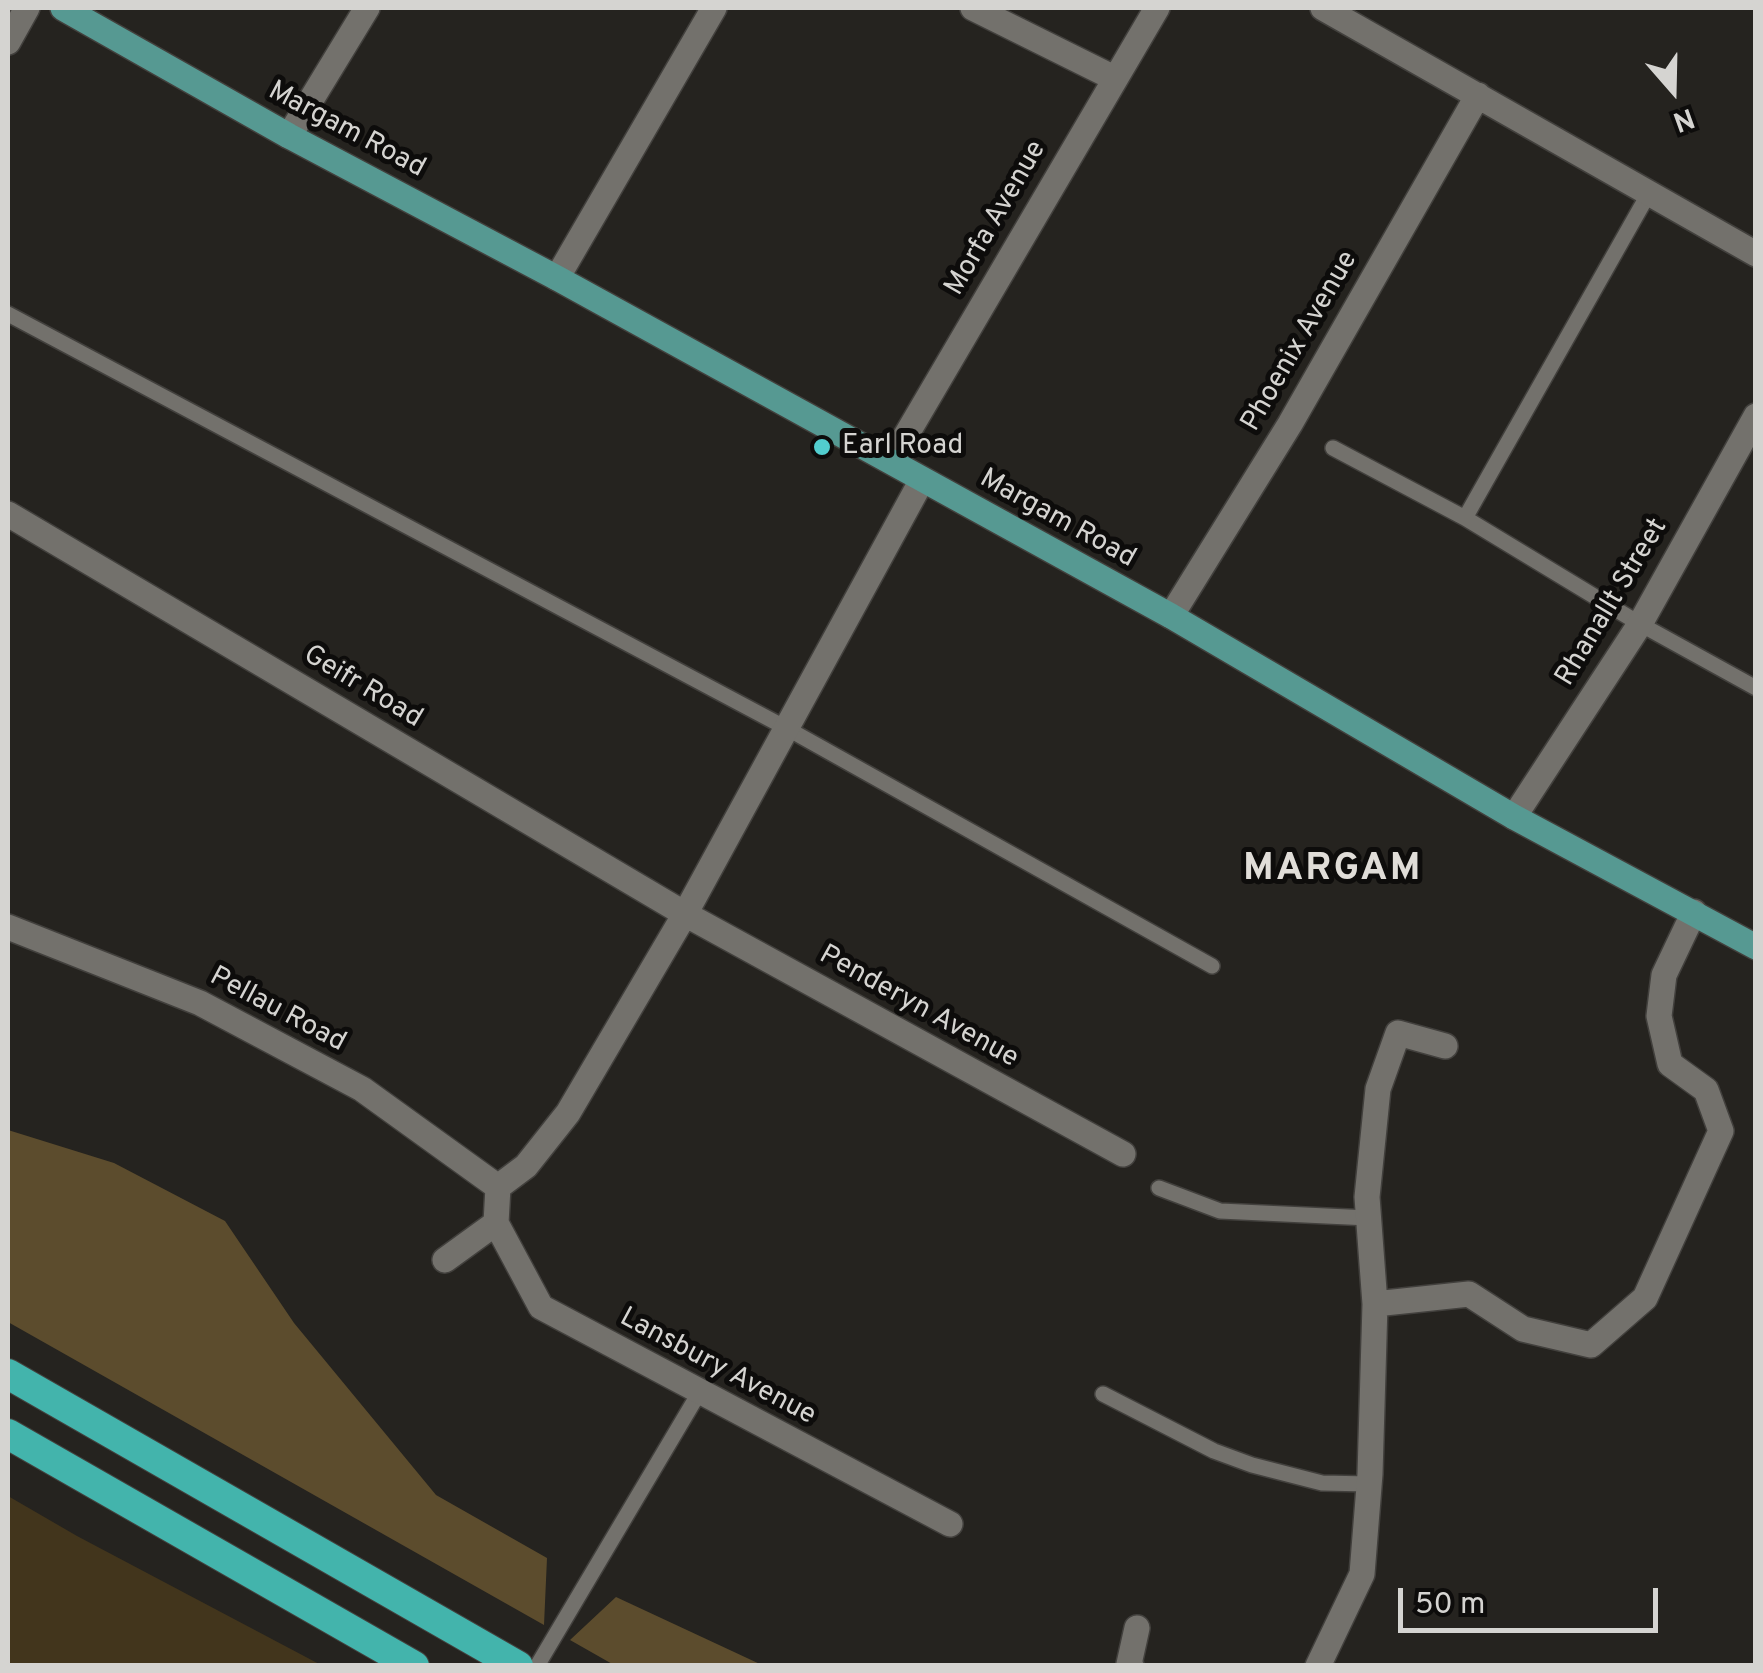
<!DOCTYPE html>
<html>
<head>
<meta charset="utf-8">
<style>
	body { margin:0 }
	#map { position:relative; width:1763px; height:1673px; overflow:hidden; background:#25231f; font-family:Overpass,sans-serif }
	canvas { display:block }
	.frame { position:absolute; inset:0; border:10px solid #d5d4d1; pointer-events:none }
	.north { position:absolute; left:1623px; top:40px; width:100px; height:100px; -webkit-text-stroke:8px #0d0c0b; paint-order:stroke; rotate:160deg; font-size:28px; font-weight:700; line-height:40px; text-align:center; color:#d5d4d1 }
	.north::after { content:''; display:block; margin:auto; width:35px; height:45px; background:#d5d4d1; clip-path:polygon(50% 0,100% 100%,50% 72%,0 100%) }
	.scale { position:absolute; left:1398px; top:1588px; width:260px; height:45px; box-sizing:border-box; border:5px solid #d5d4d1; border-top:0; padding-left:12px; font-size:30px; line-height:35px; white-space:nowrap; color:#d5d4d1; -webkit-text-stroke:8px #0d0c0b; paint-order:stroke }
</style>
</head>
<body>
<div id="map">
<canvas width="1763" height="1673"></canvas>
<div class="frame"></div>
<div class="north">N</div>
<div class="scale">50 m</div>
</div>
<script>
const context = document.querySelector('canvas').getContext('2d');
context.lineJoin = 'round';
function paint(path, color) { context.fillStyle = color; context.fill(path, 'evenodd'); }
const toPath = rows => new Path2D(rows.map(r => 'M' + r).join(''));
function stroke(path, color, width, dash) { context.strokeStyle = color; context.lineWidth = width; context.lineCap = dash ? 'butt' : 'round'; context.setLineDash(dash || []); context.stroke(path); }
function label(font, color, halo, rows, align = 'center') {
  context.font = font + ' Overpass,sans-serif'; context.lineWidth = 10; context.setLineDash([]); context.textBaseline = 'middle'; context.strokeStyle = halo; context.fillStyle = color; for (const [text, x, y, turn = 0] of rows) {
    context.save(); context.translate(x, y); context.rotate((+turn || 0) * Math.PI / 180); context.textAlign = isNaN(turn) ? turn : align; if (halo) context.strokeText(text, 0, 0); context.fillText(text, 0, 0); context.restore();
  }
}
paint(toPath([
	[8,1496,77,1536,321,1665,8,1665]
]), '#42351c');
paint(toPath([
	[8,1130,114,1163,225,1221,294,1323,436,1495,547,1558,544,1625,8,1322],
	[616,1597,762,1665,614,1665,570,1640]
]), '#5c4c2d');
const service = toPath([
	[8,314,788,729,1212,966],
	[1333,448,1465,518,1640,624,1756,688],
	[1465,518,1649,193],
	[1159,1188,1220,1211,1369,1218],
	[1103,1394,1214,1451,1252,1465,1322,1483,1369,1484],
	[537,1666,699,1393]
]);
const minor = toPath([
	[973,8,1114,78],
	[1323,8,1756,254],
	[8,42,27,8],
	[289,136,367,8],
	[557,278,714,8],
	[891,461,1157,8],
	[8,514,685,914,1123,1154],
	[1171,616,1290,424,1478,95],
	[1514,817,1640,624,1756,416],
	[8,927,200,1003,362,1089,498,1187],
	[496,1223,541,1307,950,1524],
	[445,1260,496,1223,498,1187,526,1166,568,1113,685,914,922,480],
	[1375,1304,1469,1294,1523,1329,1591,1345,1645,1298,1721,1131,1706,1090,1670,1064,1659,1016,1664,975,1694,912],
	[1131,1666,1129,1664,1137,1628],
	[1318,1666,1362,1574,1370,1474,1375,1304,1367,1197,1378,1089,1398,1033,1445,1046]
]);
const primary = toPath([
	[63,8,289,136,557,278,1171,616,1514,817,1756,947]
]);
const motorway = toPath([
	[8,1374,518,1666],
	[8,1434,414,1666]
]);
stroke(service, '#42403d', 18);
stroke(minor, '#42403d', 28);
stroke(primary, '#42403d', 28);
stroke(motorway, '#42403d', 32);
stroke(service, '#73716c', 15);
stroke(minor, '#73716c', 25);
stroke(primary, '#569992', 25);
stroke(motorway, '#43b4ac', 30);
for (const [x, y, r, color] of [
	[822,447,10,"#52cdce"]
]) { const dot = new Path2D(); dot.arc(x, y, r, 0, 2 * Math.PI); context.fillStyle = color; context.fill(dot); stroke(dot, '#0d0c0b', 4); }
label('28px', '#d5d4d1', '#0d0c0b', [
	["Margam Road",346,131,28],
	["Morfa Avenue",997,219,-60],
	["Phoenix Avenue",1301,342,-60],
	["Margam Road",1057,520,29],
	["Rhanallt Street",1613,603,-59],
	["Geifr Road",362,688,31],
	["Penderyn Avenue",918,1008,29],
	["Pellau Road",277,1011,28],
	["Lansbury Avenue",717,1368,28]
]);
label('28px', '#d5d4d1', '#0d0c0b', [
	["Earl Road",842,447]
], 'left');
context.letterSpacing = '2.5px';
label('bold 38px', '#e0ddd8', '#0d0c0b', [
	["MARGAM",1333,871]
]);
context.letterSpacing = '0px';
</script>
</body>
</html>
